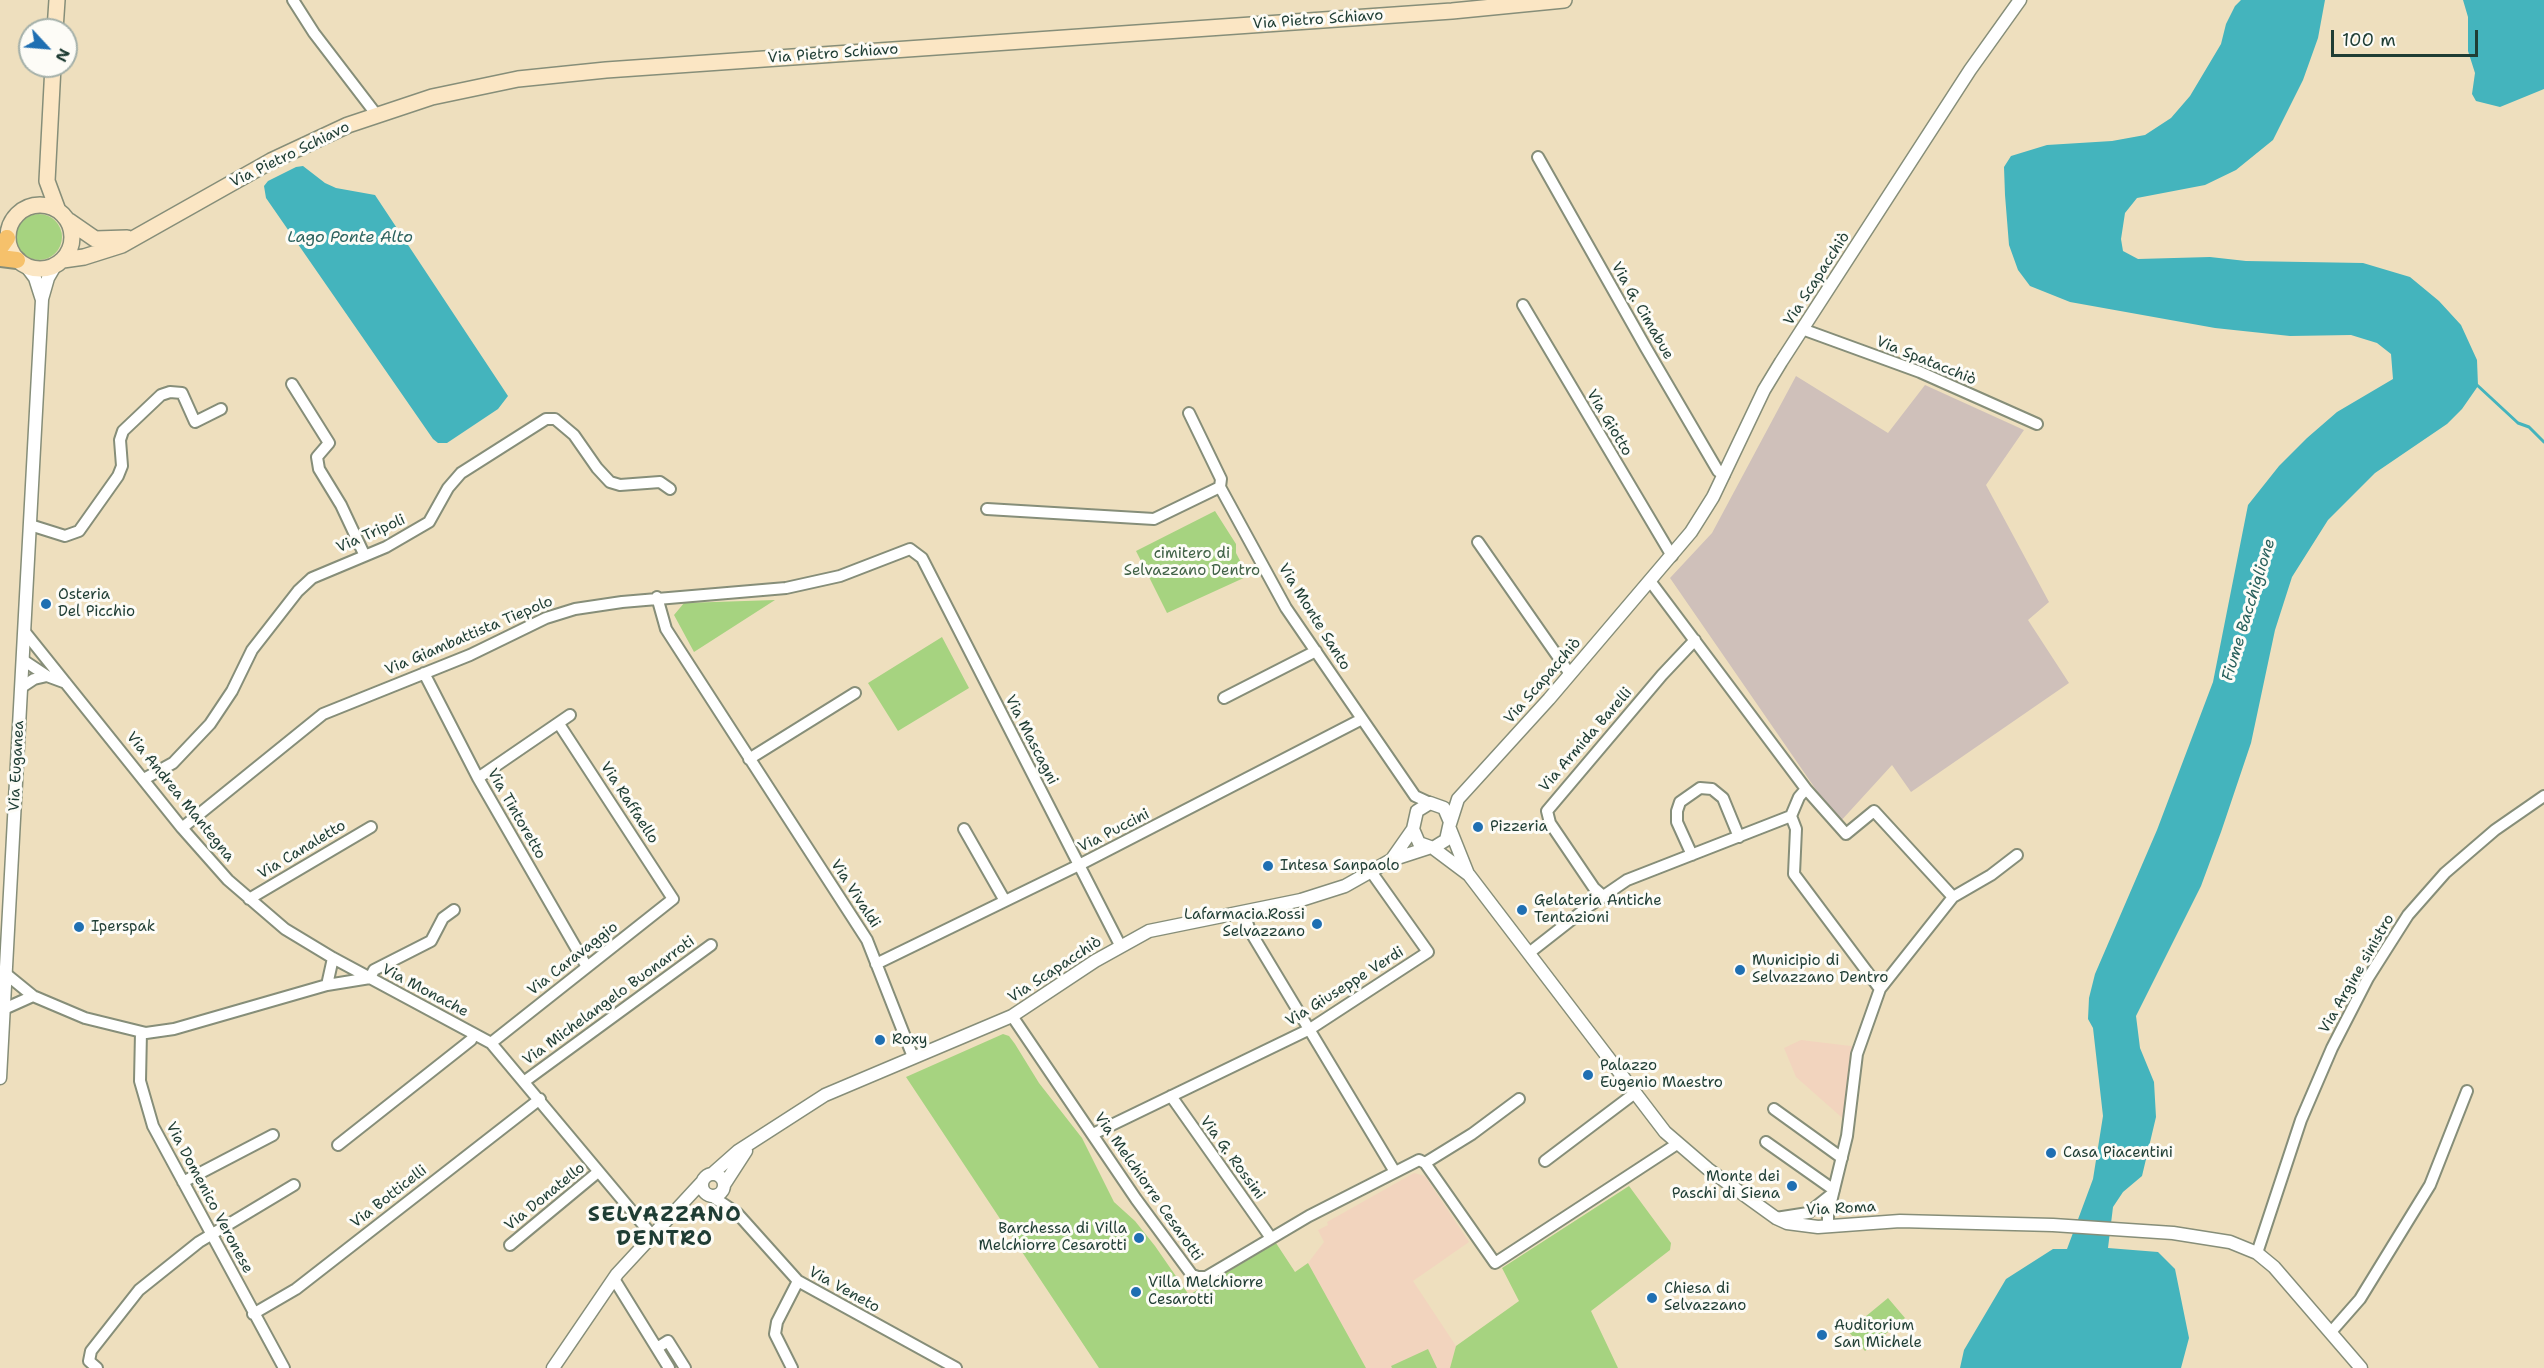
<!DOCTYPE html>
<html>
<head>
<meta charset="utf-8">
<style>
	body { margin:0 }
	#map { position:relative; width:2544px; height:1368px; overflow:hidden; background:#eedfbe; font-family:"Shantell Sans",sans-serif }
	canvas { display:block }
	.north { position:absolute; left:18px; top:18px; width:60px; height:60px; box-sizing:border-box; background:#fdfcf7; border:2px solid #a4b0a9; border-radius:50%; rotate:116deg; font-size:16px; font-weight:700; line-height:24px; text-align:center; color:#1f3d34 }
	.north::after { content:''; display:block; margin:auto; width:21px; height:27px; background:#1f6fb2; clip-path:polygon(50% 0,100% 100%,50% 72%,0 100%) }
	.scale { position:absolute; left:2331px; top:30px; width:147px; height:27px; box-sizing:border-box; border:3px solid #1f3d34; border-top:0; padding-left:8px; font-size:18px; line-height:21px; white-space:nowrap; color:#1f3d34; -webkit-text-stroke:4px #fdfcf7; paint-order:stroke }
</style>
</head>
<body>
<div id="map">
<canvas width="2544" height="1368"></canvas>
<div class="north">N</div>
<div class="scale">100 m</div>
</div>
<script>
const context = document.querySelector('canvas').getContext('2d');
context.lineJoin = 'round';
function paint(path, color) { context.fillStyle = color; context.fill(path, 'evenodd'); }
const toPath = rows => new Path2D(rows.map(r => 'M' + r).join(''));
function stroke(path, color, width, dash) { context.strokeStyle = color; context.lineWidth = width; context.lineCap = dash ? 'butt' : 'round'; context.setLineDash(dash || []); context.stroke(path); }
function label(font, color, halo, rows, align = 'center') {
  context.font = font + ' "Shantell Sans",sans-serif'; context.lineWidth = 6; context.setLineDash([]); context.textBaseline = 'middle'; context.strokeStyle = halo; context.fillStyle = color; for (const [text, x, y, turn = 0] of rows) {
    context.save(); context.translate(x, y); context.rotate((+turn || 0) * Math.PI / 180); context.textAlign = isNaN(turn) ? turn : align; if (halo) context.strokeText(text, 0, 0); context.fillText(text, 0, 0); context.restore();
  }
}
paint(toPath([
	[1801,1040,1859,1047,1848,1123,1796,1077,1784,1048],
	[1414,1173,1425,1176,1469,1242,1413,1281,1456,1346,1450,1368,1366,1368,1308,1263,1324,1242,1318,1230,1328,1225,1327,1222]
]), '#f2d4be');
paint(toPath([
	[1796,376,1888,433,1925,385,2024,430,1986,485,2049,602,2028,620,2069,683,1911,792,1892,765,1839,823,1670,578,1712,533]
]), '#cfc0ba');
paint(toPath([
	'16 237a23 23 0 1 1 46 0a23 23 0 1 1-46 0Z',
	[1215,511,1236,544,1236,553,1248,576,1167,613,1136,551],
	[775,600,694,652,674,615,684,603],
	[942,637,969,688,898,731,868,683],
	[1003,1034,1009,1036,1015,1044,1039,1083,1082,1138,1114,1202,1135,1221,1155,1246,1189,1295,1276,1243,1295,1272,1308,1263,1366,1368,1099,1368,906,1077],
	[1629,1186,1671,1243,1670,1250,1591,1311,1618,1368,1450,1368,1456,1346,1519,1301,1502,1268],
	[1888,1298,1905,1318,1865,1351,1848,1331],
	[1428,1349,1437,1368,1392,1368,1391,1366]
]), '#a6d380');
paint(toPath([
	[2241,0,2325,0,2318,38,2303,80,2273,140,2236,170,2205,185,2137,198,2125,213,2121,239,2123,251,2138,259,2210,257,2246,261,2363,263,2410,277,2439,301,2461,325,2477,360,2478,386,2462,409,2447,424,2375,473,2328,520,2292,577,2275,630,2251,743,2221,832,2201,886,2136,1016,2140,1048,2154,1082,2156,1117,2142,1176,2123,1192,2113,1207,2108,1248,2158,1252,2175,1269,2189,1338,2181,1368,1960,1368,1964,1350,2006,1279,2053,1249,2067,1249,2093,1179,2103,1116,2093,1028,2088,1019,2089,998,2095,974,2157,830,2213,682,2248,505,2279,466,2307,438,2337,412,2393,379,2391,354,2377,343,2351,335,2290,336,2215,328,2070,302,2030,286,2018,270,2009,245,2005,195,2004,167,2011,156,2047,145,2112,141,2145,135,2171,118,2190,96,2221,44,2226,24,2235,6],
	[2463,0,2544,0,2544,89,2500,107,2476,101,2472,94,2475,73,2468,51,2468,17],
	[303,166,325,183,336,188,375,195,508,396,498,409,447,443,438,443,433,439,266,198,264,186,268,181,296,167]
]), '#44b4bd');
stroke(toPath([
	[2477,385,2518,423,2529,427,2544,442]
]), '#44b4bd', 3);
const minor = toPath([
	[293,0,314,33,376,114],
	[1538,157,1646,348,1718,471,1724,475],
	[1523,305,1672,556],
	[1802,329,1920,372,2037,424],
	[292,384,329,443,317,457,319,469,341,505,364,554],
	[1189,413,1221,479,1220,487,1286,608,1415,796,1430,803],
	[987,509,1154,519,1220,487],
	[30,525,65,536,79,531,118,476,122,466,120,440,123,431,161,395,170,392,182,393,195,422,221,409],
	[1478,542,1570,674],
	[1650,581,1806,789,1799,797,1791,816,1796,829,1794,874,1880,989],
	[657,597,666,629,867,940,913,1057],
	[24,631,182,828,228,880,285,929,333,958,491,1043,651,1234],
	[23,660,47,676,66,683],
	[424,673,478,778,587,967],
	[22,687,34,679,47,676],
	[1224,698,1316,651],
	[749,759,855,693],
	[478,778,570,715],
	[144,779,173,763,210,724,232,691,252,650,298,591,312,578,386,547,429,522,448,488,461,473,546,419,555,419,574,435,597,468,610,482,620,485,660,482,670,489],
	[1806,789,1846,834,1874,811,1953,897],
	[182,828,323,714,470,655,546,618,575,609,622,602,786,588,840,576,910,549,922,558,1120,945],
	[964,829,1005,901],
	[1692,855,1677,822,1677,811,1680,802,1700,788,1712,789,1723,798,1739,837],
	[1603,896,1594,888,1550,823,1547,811,1662,675,1695,640],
	[249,899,371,827],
	[1244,913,1250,931,1395,1172],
	[1529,953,1589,906,1627,880,1791,816],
	[876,964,1079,865,1362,719],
	[6,974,33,996,85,1018,146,1033,174,1029,327,985,370,978],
	[370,978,374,970,431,941,443,918,454,910],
	[327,985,333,958],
	[4,1009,33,996],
	[1012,1016,1136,1199,1192,1275,1198,1277,1206,1277,1309,1216,1419,1160,1425,1163,1495,1263,1677,1144],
	[141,1032,140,1081,153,1126,284,1368],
	[491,1043,673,899,559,724],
	[525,1081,711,945],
	[1171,1096,1271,1238],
	[1774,1109,1842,1158],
	[1093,1134,1310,1029,1428,952,1372,873],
	[1766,1142,1834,1190],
	[338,1145,471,1040,474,1034],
	[1545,1161,1635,1093],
	[1425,1163,1472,1134,1519,1099],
	[183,1182,273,1135],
	[713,1197,737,1213,798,1281,956,1368],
	[1776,1218,1808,1213,1832,1194],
	[1828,1226,1828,1214,1847,1136,1857,1054,1880,989,1953,897,1991,875,2017,855],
	[510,1245,598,1172],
	[2257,1253,2301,1120,2332,1048,2368,978,2408,915,2445,873,2495,830,2544,796],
	[614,1279,669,1368],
	[253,1314,296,1289,540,1099],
	[2331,1332,2360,1299,2430,1185,2467,1091],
	[657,1348,668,1341,685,1368],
	[97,1368,89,1361,91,1351,139,1290,199,1242,294,1185],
	[792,1368,775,1334,777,1322,798,1281]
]);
const tertiary = toPath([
	[42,299,48,278,55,266],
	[1430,803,1444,808,1450,822,1446,840,1433,848,1419,843,1413,829,1417,811,1430,803],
	[1450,824,1458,799,1549,699,1691,532,1713,497,1764,390,1781,362,1970,70,2020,0],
	[1450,829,1468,874],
	[1433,848,1469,875,1665,1132,1708,1169,1776,1218,1787,1223,1818,1227,1900,1221,2053,1225,2173,1233,2230,1242,2257,1253,2274,1267,2361,1368],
	[1392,859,1413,829],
	[0,1078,42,300,35,278,26,266],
	'702 1185a11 11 0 1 1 22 0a11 11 0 1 1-22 0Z',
	[712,1174,738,1151,825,1095,1012,1016,1095,961,1149,931,1301,900,1345,886,1391,860,1428,848],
	[724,1185,746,1151],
	[553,1368,617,1274,702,1182]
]);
const secondary = toPath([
	[55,30,57,0],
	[53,66,47,181,57,208],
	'8 237a32 32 0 1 1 64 0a32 32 0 1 1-64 0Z',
	[69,221,95,239,127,238],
	[63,260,84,257,122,245,271,161,348,125,432,97,518,79,606,70,1452,11,1564,0]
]);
const trunk = toPath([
	[0,248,7,238],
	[0,258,17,260]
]);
stroke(minor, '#868e79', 14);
stroke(tertiary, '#868e79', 15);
stroke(secondary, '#868e79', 18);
stroke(trunk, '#868e79', 20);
stroke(minor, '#fff', 10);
stroke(tertiary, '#fff', 12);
stroke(secondary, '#fbe6c4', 15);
stroke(trunk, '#f6c16b', 16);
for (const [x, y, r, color] of [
	[46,604,6,"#1f6fb2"],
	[1478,827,6,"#1f6fb2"],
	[1268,866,6,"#1f6fb2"],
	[1522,910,6,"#1f6fb2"],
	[1317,924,6,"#1f6fb2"],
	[79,927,6,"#1f6fb2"],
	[1740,970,6,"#1f6fb2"],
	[880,1040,6,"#1f6fb2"],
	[1588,1075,6,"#1f6fb2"],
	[2051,1153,6,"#1f6fb2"],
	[1792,1186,6,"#1f6fb2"],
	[1139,1238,6,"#1f6fb2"],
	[1136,1292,6,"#1f6fb2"],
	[1652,1298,6,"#1f6fb2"],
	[1822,1335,6,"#1f6fb2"]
]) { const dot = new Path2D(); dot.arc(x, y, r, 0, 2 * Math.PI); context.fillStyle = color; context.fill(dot); stroke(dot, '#fdfcf7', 2); }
label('15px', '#1f3d34', '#fdfcf7', [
	["Via Pietro Schiavo",1318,20,-4],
	["Via Pietro Schiavo",833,54,-4],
	["Via Pietro Schiavo",290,155,-26],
	["Via Scapacchiò",1817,279,-57],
	["Via G. Cimabue",1642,311,60],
	["Via Spatacchiò",1926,361,22],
	["Via Giotto",1609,423,59],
	["Via Tripoli",371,534,-24],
	["Via Monte Santo",1314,617,58],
	["Via Giambattista Tiepolo",469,636,-23],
	["Via Scapacchiò",1543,681,-49],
	["Via Mascagni",1031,740,63],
	["Via Armida Barelli",1586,740,-49],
	["Via Euganea",17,766,-87],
	["Via Andrea Mantegna",180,797,51],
	["Via Raffaello",629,803,57],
	["Via Tintoretto",516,814,60],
	["Via Puccini",1114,831,-27],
	["Via Canaletto",302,850,-31],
	["Via Vivaldi",855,894,57],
	["Via Caravaggio",573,959,-38],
	["Via Scapacchiò",1055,970,-33],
	["Via Argine sinistro",2357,974,-60],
	["Via Giuseppe Verdi",1345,987,-32],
	["Via Monache",425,991,28],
	["Via Michelangelo Buonarroti",609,1001,-36],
	["Via G. Rossini",1232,1158,54],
	["Via Melchiorre Cesarotti",1148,1187,55],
	["Via Botticelli",389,1197,-38],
	["Via Donatello",545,1197,-39],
	["Via Domenico Veronese",209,1198,62],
	["Via Roma",1841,1209,-3],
	["Via Veneto",844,1290,29]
]);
label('15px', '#416247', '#fdfcf7', [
	["cimitero di",1192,554],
	["Selvazzano Dentro",1192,571]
]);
label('15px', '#1f3d34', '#fdfcf7', [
	["Osteria",58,595],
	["Del Picchio",58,612],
	["Pizzeria",1490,827],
	["Intesa Sanpaolo",1280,866],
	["Gelateria Antiche",1534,901],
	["Tentazioni",1534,918],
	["Lafarmacia.Rossi",1305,915,"right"],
	["Selvazzano",1305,932,"right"],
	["Iperspak",91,927],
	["Municipio di",1752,961],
	["Selvazzano Dentro",1752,978],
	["Roxy",892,1040],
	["Palazzo",1600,1066],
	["Eugenio Maestro",1600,1083],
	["Casa Piacentini",2063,1153],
	["Monte dei",1780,1177,"right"],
	["Paschi di Siena",1780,1194,"right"],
	["Barchessa di Villa",1127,1229,"right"],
	["Melchiorre Cesarotti",1127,1246,"right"],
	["Villa Melchiorre",1148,1283],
	["Cesarotti",1148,1300],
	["Chiesa di",1664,1289],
	["Selvazzano",1664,1306],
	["Auditorium",1834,1326],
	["San Michele",1834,1343]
], 'left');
label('italic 16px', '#2a615d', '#fdfcf7', [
	["Lago Ponte Alto",350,238],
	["Fiume Bacchiglione",2249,610,-73]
]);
context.letterSpacing = '1.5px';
label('bold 21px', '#1f3d34', '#fdfcf7', [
	["SELVAZZANO",665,1216],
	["DENTRO",665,1240]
]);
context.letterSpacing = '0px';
</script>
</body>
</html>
